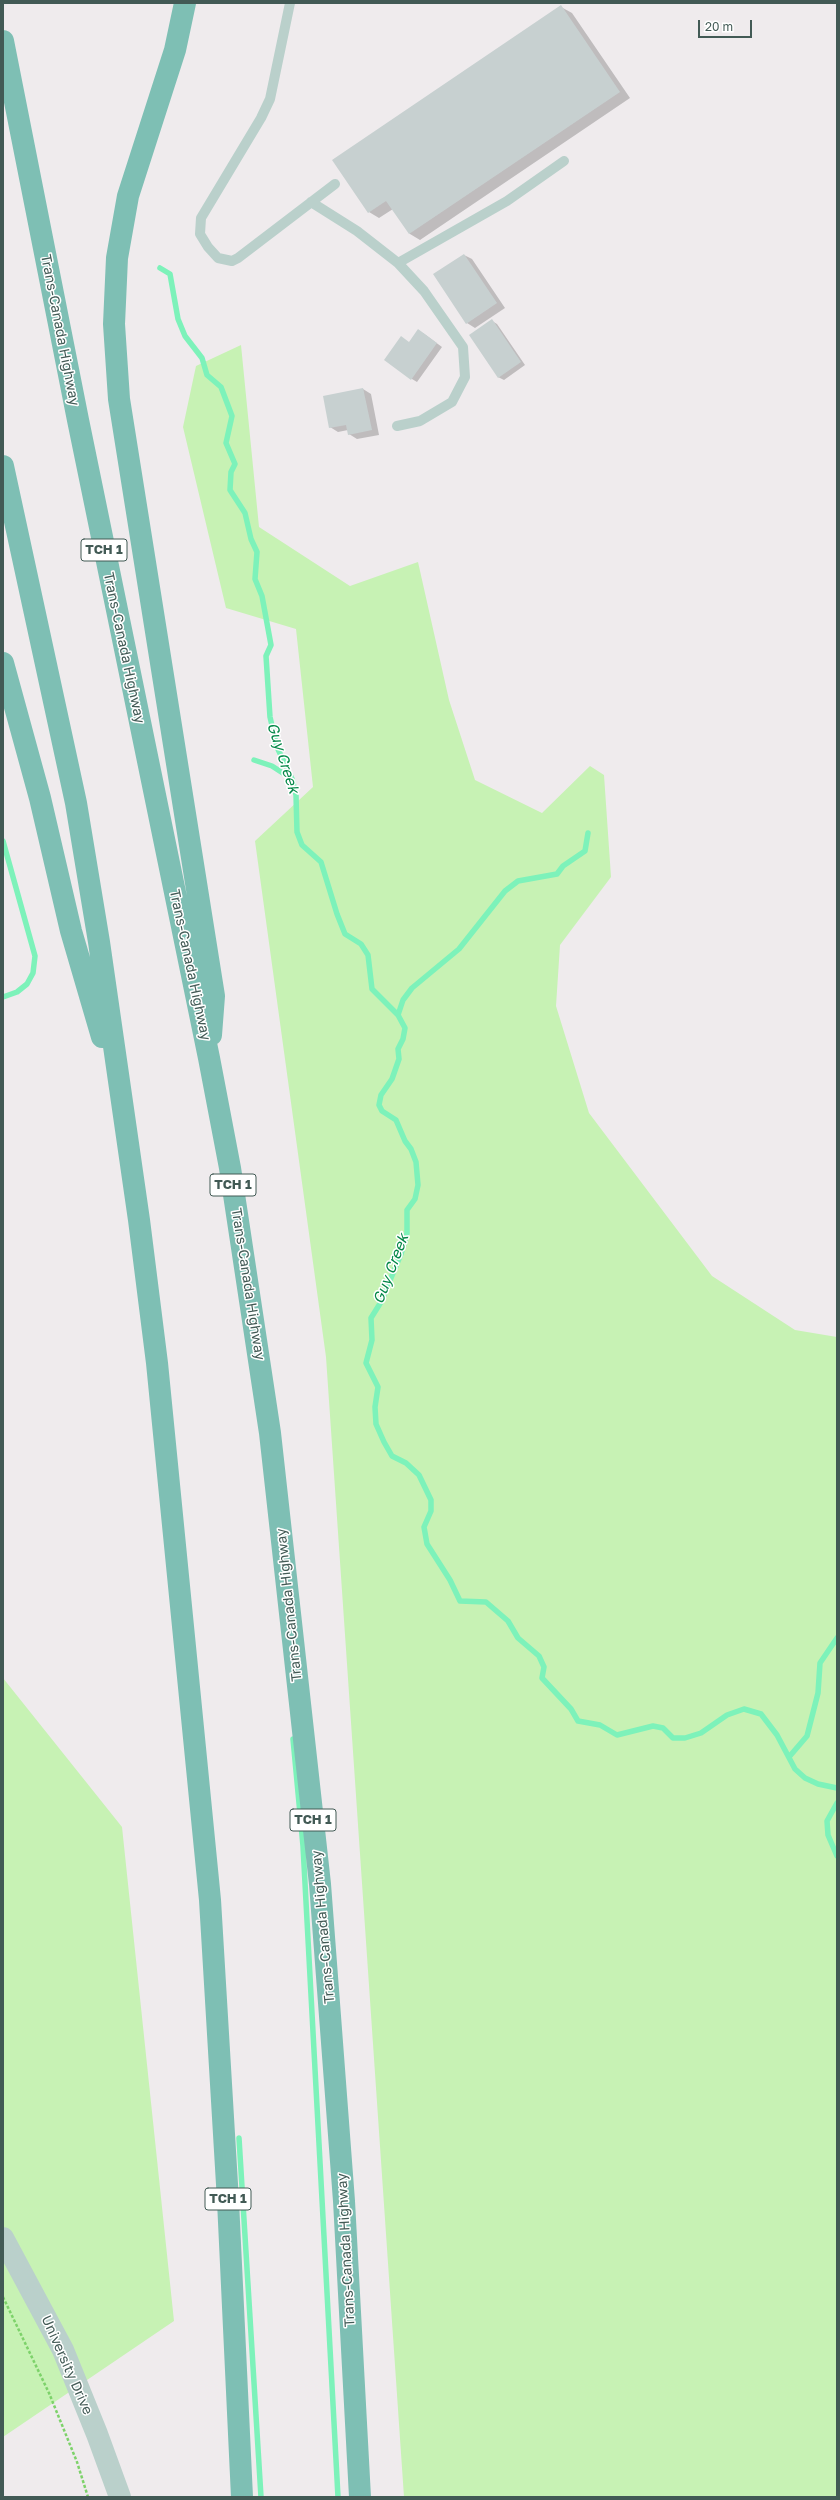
<!DOCTYPE html>
<html>
<head>
<meta charset="utf-8">
<style>
	body { margin:0 }
	#map { position:relative; width:840px; height:2500px; overflow:hidden; background:#efebed; font-family:"Golos Text",sans-serif }
	canvas { display:block }
	.frame { position:absolute; inset:0; border:4px solid #425a55; pointer-events:none }
	.scale { position:absolute; left:698px; top:20px; width:54px; height:18px; box-sizing:border-box; border:2px solid #425a55; border-top:0; padding-left:5px; font-size:12px; line-height:14px; white-space:nowrap; color:#425a55; -webkit-text-stroke:3px #fff; paint-order:stroke }
</style>
</head>
<body>
<div id="map">
<canvas width="840" height="2500"></canvas>
<div class="frame"></div>
<div class="scale">20 m</div>
</div>
<script>
const context = document.querySelector('canvas').getContext('2d');
context.lineJoin = 'round';
function paint(path, color) { context.fillStyle = color; context.fill(path, 'evenodd'); }
const toPath = rows => new Path2D(rows.map(r => 'M' + r).join(''));
function stroke(path, color, width, dash) { context.strokeStyle = color; context.lineWidth = width; context.lineCap = dash ? 'butt' : 'round'; context.setLineDash(dash || []); context.stroke(path); }
function label(font, color, halo, rows, align = 'center') {
  context.font = font + ' "Golos Text",sans-serif'; context.lineWidth = 3; context.setLineDash([]); context.textBaseline = 'middle'; context.strokeStyle = halo; context.fillStyle = color; for (const [text, x, y, turn = 0] of rows) {
    context.save(); context.translate(x, y); context.rotate((+turn || 0) * Math.PI / 180); context.textAlign = isNaN(turn) ? turn : align; if (halo) context.strokeText(text, 0, 0); context.fillText(text, 0, 0); context.restore();
  }
}
paint(toPath([
	[241,345,259,527,350,586,418,562,449,700,475,780,542,813,590,766,604,775,611,877,560,945,556,1006,589,1113,712,1276,795,1330,837,1337,837,2497,404,2497,326,1357,255,841,313,787,296,629,226,608,183,427,196,366],
	[3,1678,122,1827,174,2321,3,2437]
]), '#c7f2b4');
paint(toPath([
	[561,7,572,13,630,98,420,240,410,234,393,209,379,218,369,212],
	[464,255,472,259,505,308,475,328,467,323],
	[492,321,497,324,525,365,504,380,498,377],
	[423,333,442,347,417,382,412,379,409,343],
	[363,389,371,394,379,435,357,439,349,434,348,430,338,432,330,427]
]), '#0003');
stroke(toPath([
	[160,268,170,274,178,319,185,336,202,358,207,375,221,387,232,416,226,443,235,464,231,472,230,490,245,513,251,539,257,552,255,579,262,596,271,645,266,656,270,717,277,747,292,779,296,795,297,832,302,845,321,862,337,914,345,934,361,944,368,955,372,989,398,1015,405,1028,403,1039,398,1049,399,1059,392,1079,381,1095,379,1105,382,1111,396,1120,405,1141,411,1149,416,1162,418,1185,415,1199,407,1210,407,1233,401,1254,381,1302,371,1318,372,1340,366,1363,378,1387,375,1407,376,1424,384,1442,392,1456,406,1463,419,1475,431,1500,431,1511,424,1527,427,1544,450,1580,460,1601,486,1602,508,1621,518,1638,539,1656,544,1667,542,1678,571,1709,578,1721,600,1725,617,1735,653,1726,663,1728,673,1738,685,1738,701,1733,727,1715,744,1709,761,1714,777,1735,795,1769,805,1778,818,1784,837,1788],
	[254,760,272,766,292,779],
	[3,841,35,956,33,973,27,984,17,992,3,997],
	[398,1015,403,1000,412,988,459,949,505,891,518,881,557,874,563,866,585,851,588,833],
	[293,1739,303,1846,338,2497],
	[789,1757,807,1736,818,1693,820,1663,837,1638],
	[837,1803,827,1821,828,1835,837,1856],
	[239,2138,261,2497]
]), '#7df2ba', 5.5);
paint(toPath([
	[561,5,620,92,409,234,386,201,368,213,332,160],
	[464,254,497,303,466,324,433,274],
	[492,319,521,362,498,378,469,335],
	[418,329,437,343,411,380,384,360,401,336,409,342],
	[363,388,372,430,348,435,346,425,329,428,323,396]
]), '#c7d0d0');
stroke(toPath([
	[3,2297,49,2393,77,2462,88,2497]
]), '#7dd26a', 2.5, [3, 2]);
stroke(toPath([
	[290,3,270,99,261,118,201,218,200,234,208,247,218,258,232,261,238,258,335,184],
	[311,202,357,231,398,263,507,201,564,161],
	[397,426,420,421,452,402,465,377,463,347,424,291,398,263]
]), '#bad0cb', 10);
stroke(toPath([
	[3,2238,63,2350,97,2434,120,2497]
]), '#bad0cb', 22);
stroke(toPath([
	[185,3,175,50,128,196,117,258,114,324,119,399,214,996,211,1035],
	[3,41,78,420,209,1058,230,1168,270,1433,320,1884,344,2201,360,2497],
	[3,466,76,803,99,942,139,1220,157,1363,210,1900,228,2201,242,2497],
	[3,663,40,798,71,931,102,1037]
]), '#7ebfb4', 22);
for (const [x, y, w] of [
	[104,550,46],
	[233,1185,46],
	[313,1820,46],
	[228,2199,46]
]) { const box = new Path2D(); box.roundRect(x - w / 2, y - 11, w, 22, 3); context.fillStyle = '#fff'; context.fill(box); stroke(box, '#425a55', 1); }
label('bold 13px', '#425a55', null, [
	["TCH 1",104,550],
	["TCH 1",233,1185],
	["TCH 1",313,1820],
	["TCH 1",228,2199]
]);
label('14px', '#425a55', '#fff', [
	["Trans-Canada Highway",60,330,79],
	["Trans-Canada Highway",124,648,78],
	["Trans-Canada Highway",190,965,78],
	["Trans-Canada Highway",248,1284,81],
	["Trans-Canada Highway",289,1605,-96],
	["Trans-Canada Highway",323,1927,-95],
	["Trans-Canada Highway",346,2250,-93],
	["University Drive",67,2365,66]
]);
label('italic 15px', '#058848', '#fff', [
	["Guy Creek",283,758,72],
	["Guy Creek",391,1269,-69]
]);
</script>
</body>
</html>
